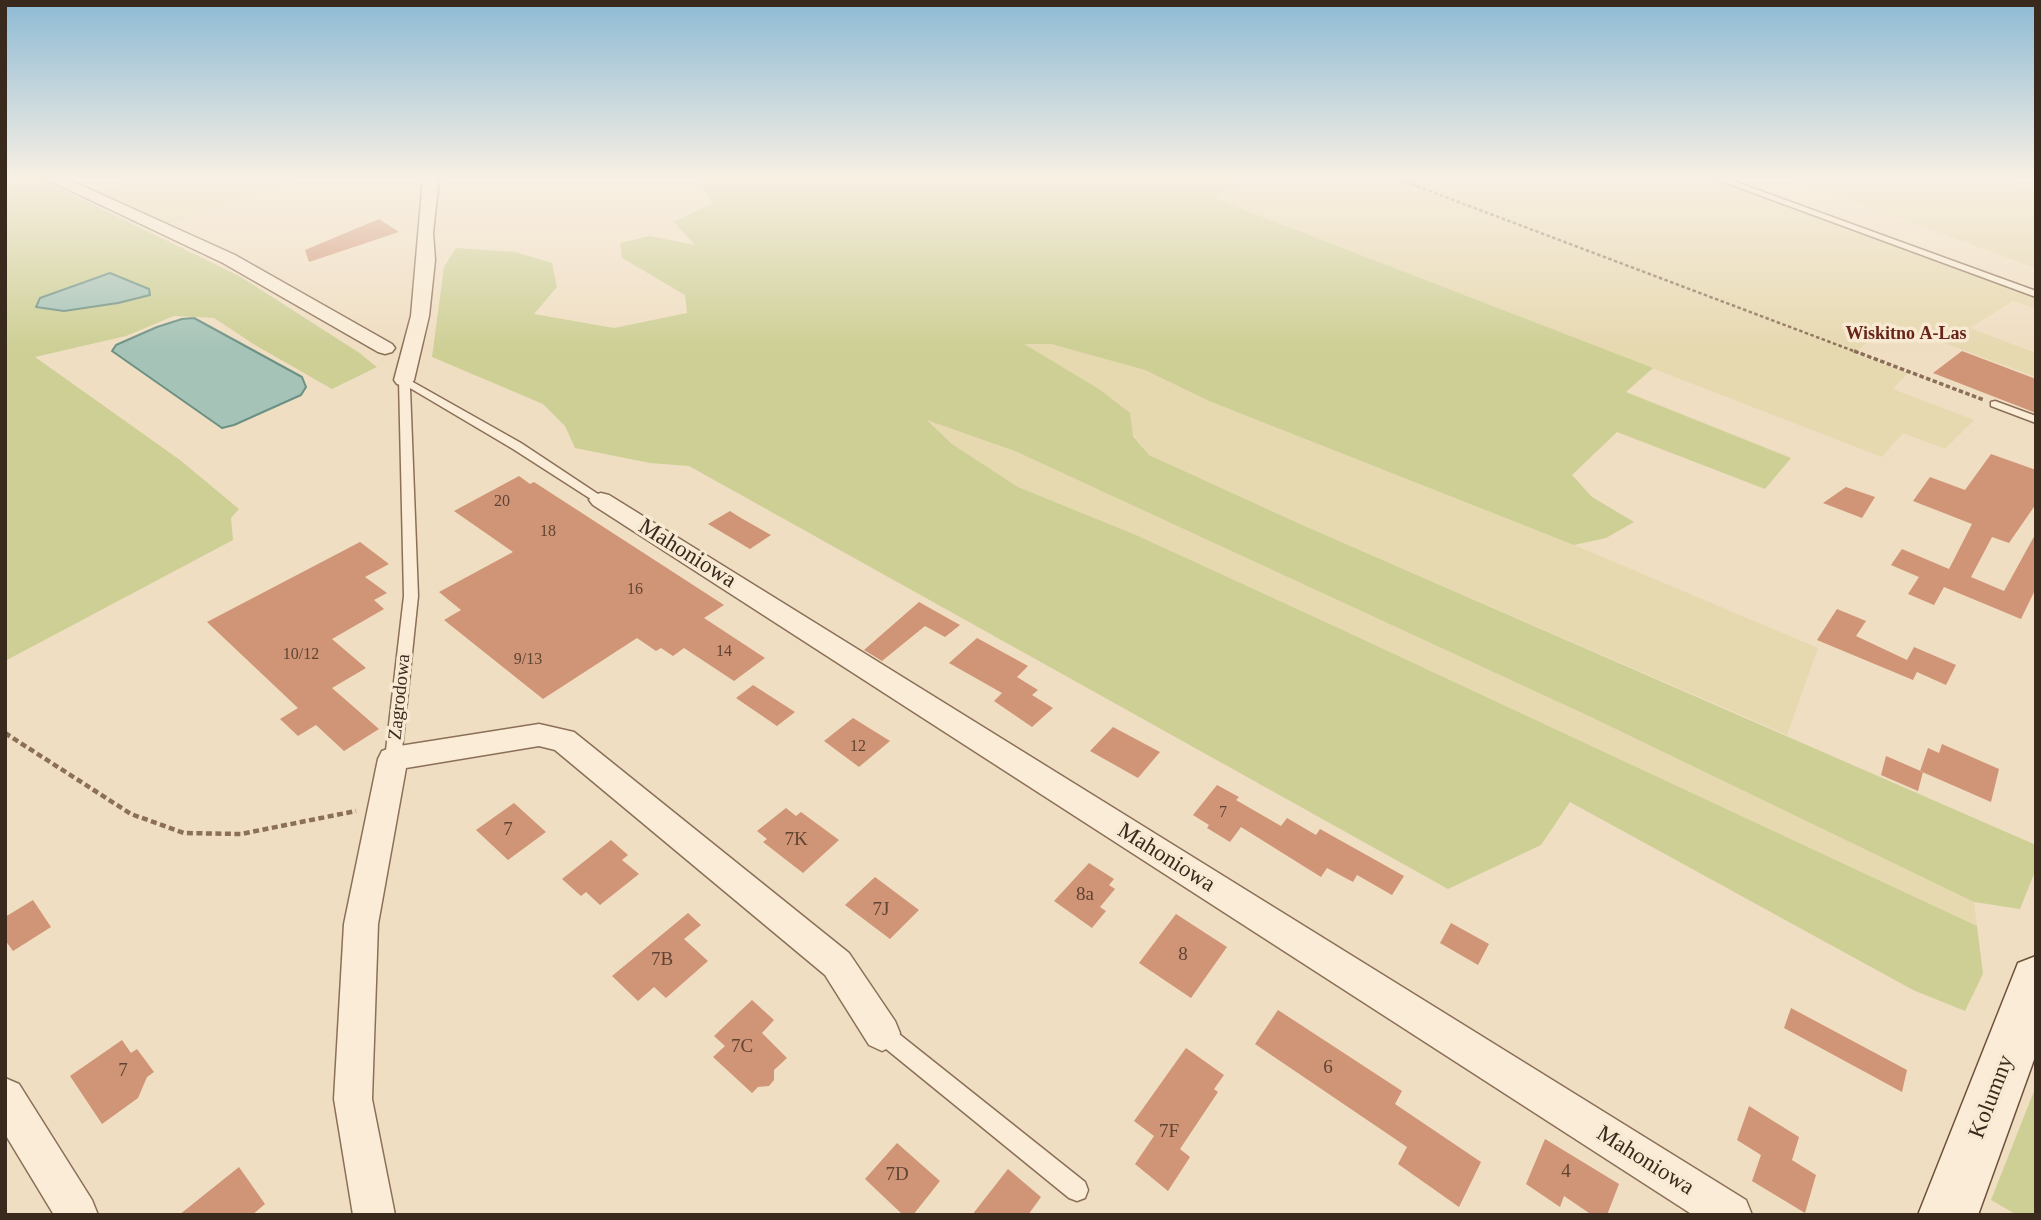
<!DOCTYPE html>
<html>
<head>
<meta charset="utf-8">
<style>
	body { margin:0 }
	#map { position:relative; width:2041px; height:1220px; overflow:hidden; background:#f0dec2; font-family:"Times New Roman",serif }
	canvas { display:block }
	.frame { position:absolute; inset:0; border:7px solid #3a291d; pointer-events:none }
</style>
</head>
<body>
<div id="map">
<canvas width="2041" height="1220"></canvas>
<div class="frame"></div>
</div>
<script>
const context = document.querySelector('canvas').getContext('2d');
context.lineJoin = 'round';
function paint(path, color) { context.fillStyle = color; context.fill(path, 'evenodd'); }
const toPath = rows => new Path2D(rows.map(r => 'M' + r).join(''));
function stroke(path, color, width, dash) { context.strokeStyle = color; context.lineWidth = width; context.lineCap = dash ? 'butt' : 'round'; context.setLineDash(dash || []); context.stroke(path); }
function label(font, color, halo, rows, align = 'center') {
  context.font = font + ' "Times New Roman",serif'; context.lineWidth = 7; context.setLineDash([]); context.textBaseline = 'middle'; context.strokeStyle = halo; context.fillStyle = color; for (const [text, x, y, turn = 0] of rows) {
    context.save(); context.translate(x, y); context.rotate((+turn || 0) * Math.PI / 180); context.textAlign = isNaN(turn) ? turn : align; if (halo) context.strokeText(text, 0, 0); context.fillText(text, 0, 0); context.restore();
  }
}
paint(toPath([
	[141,178,296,178,169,224,98,192],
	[1229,178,1711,178,2036,295,2036,309,2013,301,1970,328,2036,353,2036,377,1890,323,1854,354,1908,373,1893,389,1974,420,1945,449,1903,433,1882,457,1211,198,1241,186],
	[1788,178,2000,178,2036,191,2036,268],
	[1023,344,1051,344,1145,370,1209,401,1574,545,1818,648,1787,735,1300,524,1149,455,1099,389],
	[926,418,1015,451,1593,718,1974,902,1977,926,1136,535,1018,487,952,444]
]), '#e6d8af');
paint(toPath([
	[5,178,39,178,241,277,358,352,377,367,332,389,255,345,214,318,174,316,126,336,35,357,180,460,239,509,231,518,233,540,5,661],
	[699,178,1229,178,1241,185,1213,198,1653,368,1626,392,1791,458,1765,489,1617,432,1572,475,1592,497,1634,522,1606,538,1574,545,1209,401,1145,370,1051,344,1024,344,1099,389,1130,413,1133,436,1149,455,1300,524,2036,845,2036,869,2020,909,1974,902,1593,718,1015,451,927,420,952,444,1018,487,1136,535,1336,627,1977,926,1983,974,1965,1011,1913,990,1570,802,1541,845,1448,889,689,466,650,463,575,448,565,426,543,404,432,357,444,267,456,248,515,252,552,263,557,287,534,314,614,328,687,313,685,295,622,258,620,243,650,236,695,245,674,222,712,203],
	[2036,1086,2036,1215,2017,1215,1991,1200]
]), '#cdcf95');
const water = toPath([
	[110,273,149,289,150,295,118,303,64,311,36,307,40,298,110,273],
	[194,318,302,377,306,387,301,395,234,425,222,428,112,351,116,345,157,327,182,319,194,318]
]);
paint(water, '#a5c3b7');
stroke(water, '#6b9184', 2);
paint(toPath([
	[379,219,399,232,309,262,305,250],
	[1962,351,2036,379,2036,413,1933,373],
	[1991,454,2036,470,2036,504,2009,543,1992,537,1971,577,2004,591,2036,533,2036,588,2021,619,1944,587,1934,605,1908,594,1919,577,1891,565,1902,549,1949,569,1972,524,1913,501,1930,477,1965,490],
	[519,476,530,484,534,482,724,605,704,618,765,658,734,681,684,648,673,656,661,648,656,651,637,638,543,699,444,620,461,610,439,592,513,552,454,511],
	[1846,487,1875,497,1862,518,1823,503],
	[730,511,741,518,771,535,750,549,708,524],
	[360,542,389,564,365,577,387,593,374,600,384,609,332,639,366,668,332,688,379,729,344,751,316,725,298,736,280,719,298,708,207,622],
	[919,602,960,625,945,637,925,626,882,661,864,650],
	[1837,609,1866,621,1856,636,1907,660,1914,647,1956,665,1946,685,1917,672,1913,680,1817,640],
	[977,638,1028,666,1017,677,1038,690,1032,695,1053,708,1032,727,994,701,1002,693,949,663],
	[753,685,795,712,777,726,736,698],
	[853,718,890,741,859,767,824,741],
	[1113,727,1160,752,1138,778,1090,751],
	[1942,744,1999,769,1991,802,1920,771,1928,748,1939,753],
	[1886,756,1923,772,1918,791,1881,775],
	[1217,785,1239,797,1236,800,1281,826,1287,818,1316,835,1320,829,1404,876,1392,895,1357,875,1353,882,1327,868,1321,877,1241,827,1230,842,1207,828,1209,825,1193,815],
	[514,803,546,832,508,860,476,830],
	[786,808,796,816,801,812,839,840,803,873,763,842,767,839,757,831],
	[611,840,628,855,622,860,639,874,600,905,586,892,581,896,562,879],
	[1089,863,1114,879,1109,885,1115,889,1100,907,1106,911,1092,928,1054,901],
	[875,877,919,910,890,939,845,905],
	[33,900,51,927,13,951,5,940,5,917],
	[688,913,701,925,684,939,708,961,666,998,654,987,638,1001,612,976],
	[1176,914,1227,947,1191,998,1139,963],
	[1451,923,1489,944,1478,965,1440,943],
	[752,1000,774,1020,762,1033,787,1058,774,1070,774,1080,769,1086,758,1087,752,1093,713,1057,725,1046,714,1036],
	[1791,1008,1907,1070,1902,1092,1784,1028],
	[1278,1010,1402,1091,1395,1104,1481,1162,1459,1207,1398,1164,1407,1147,1255,1044],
	[122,1040,131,1053,137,1049,154,1072,147,1077,138,1098,102,1124,70,1076],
	[1186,1048,1224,1075,1214,1089,1218,1092,1180,1149,1190,1157,1168,1191,1135,1164,1154,1136,1134,1121],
	[1749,1106,1799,1137,1792,1160,1816,1175,1805,1213,1752,1181,1761,1155,1737,1140],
	[1545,1139,1619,1184,1607,1215,1592,1215,1564,1196,1560,1207,1526,1184],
	[897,1143,940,1181,913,1215,903,1215,865,1179],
	[239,1167,265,1204,252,1215,179,1215],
	[1008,1169,1041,1197,1028,1215,972,1215]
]), '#d09476');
const lane = toPath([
	[1713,178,1725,178,2036,291,2036,297,1713,178],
	[404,377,521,443,607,500,605,503,597,503,513,449,410,388,418,596,401,759,399,763,393,765,387,763,385,759,404,596,399,380,404,377],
	[1995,401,2036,416,2036,423,1991,406,1991,402,1995,401],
	[882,1024,889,1026,1085,1182,1088,1190,1085,1198,1077,1201,1069,1198,875,1040,872,1033,875,1026,882,1024]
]);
const street = toPath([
	[44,178,65,178,235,255,392,344,395,348,392,352,385,354,378,352,223,263,44,178],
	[423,178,439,178,433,233,435,260,429,316,414,380,411,384,404,386,397,384,394,380,411,316,423,178],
	[601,493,609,495,1746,1200,1752,1215,1693,1215,593,505,589,500,593,495,601,493],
	[539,724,574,732,849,953,895,1021,900,1033,895,1045,882,1051,869,1045,825,975,555,750,539,746,406,768,378,924,372,1099,395,1215,353,1215,334,1099,344,924,378,759,382,751,393,747,539,724],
	[5,1078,19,1084,92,1200,98,1215,54,1215,5,1134,5,1078]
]);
const secondary = toPath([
	[2036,956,2036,1054,1978,1215,1918,1215,2018,963,2036,956]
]);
stroke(lane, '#8b6f58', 3);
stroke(street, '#8b6f58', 3);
stroke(secondary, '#6d503b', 3);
stroke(toPath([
	[1395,178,1859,353]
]), '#8b6f58', 2.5, [3.5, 2.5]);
stroke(toPath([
	[1854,351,1984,400]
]), '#8b6f58', 3.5, [4.5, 2.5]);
stroke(toPath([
	[5,733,131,814,184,833,241,834,356,811]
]), '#8b6f58', 4.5, [6, 3.5]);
paint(lane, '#faecd6');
paint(street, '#faecd6');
paint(secondary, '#faecd6');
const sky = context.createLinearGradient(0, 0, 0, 349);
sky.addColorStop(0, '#8dbad4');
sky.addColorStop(0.51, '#f8f0e4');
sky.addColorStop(1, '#f8f0e400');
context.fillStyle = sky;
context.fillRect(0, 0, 2041, 349);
label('16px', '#604433', null, [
	["20",502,502],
	["18",548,532],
	["16",635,590],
	["14",724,652],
	["10/12",301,655],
	["9/13",528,660],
	["12",858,747],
	["7",1223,813]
]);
label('bold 18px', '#69241a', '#f7e9d2', [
	["Wiskitno A-Las",1906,334]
]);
label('19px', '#3a291d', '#f7e9d2', [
	["Zagrodowa",400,697,-84]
]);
label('19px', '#604433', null, [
	["7",508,830],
	["7K",796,840],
	["8a",1085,895],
	["7J",881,910],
	["8",1183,955],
	["7B",662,960],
	["7C",742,1047],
	["6",1328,1068],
	["7",123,1071],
	["7F",1169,1132],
	["4",1566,1172],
	["7D",897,1175]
]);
label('23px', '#3a291d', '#f7e9d2', [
	["Mahoniowa",687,554,32],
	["Mahoniowa",1166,858,32],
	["Kolumny",1992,1097,-69],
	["Mahoniowa",1645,1161,32]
]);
</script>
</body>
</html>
